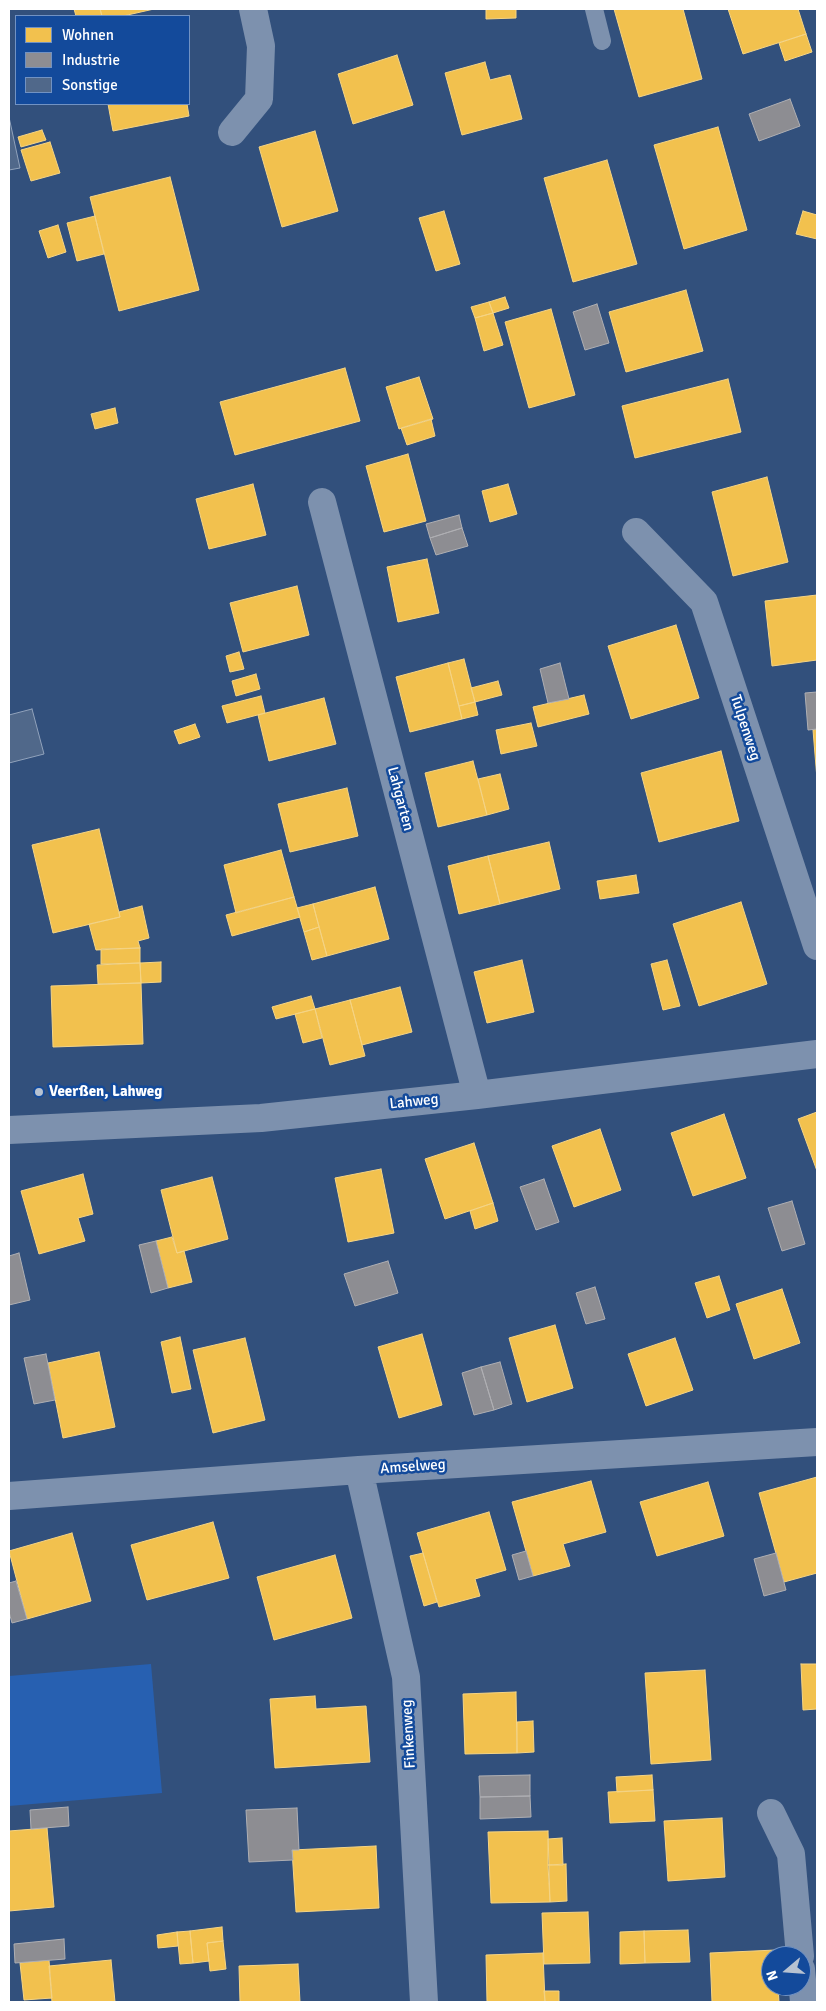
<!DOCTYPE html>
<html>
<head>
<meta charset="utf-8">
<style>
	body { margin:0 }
	#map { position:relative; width:826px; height:2011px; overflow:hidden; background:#32507c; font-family:Signika,sans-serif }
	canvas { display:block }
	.frame { position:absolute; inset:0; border:10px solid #fff; pointer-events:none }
	.legend { position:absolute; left:15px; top:15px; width:175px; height:90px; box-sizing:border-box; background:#134a9b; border:1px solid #7192c3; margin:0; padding:6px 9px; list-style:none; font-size:15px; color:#fff }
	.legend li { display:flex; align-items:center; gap:10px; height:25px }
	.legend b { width:25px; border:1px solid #7192c3 }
	.north { position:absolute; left:761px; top:1946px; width:50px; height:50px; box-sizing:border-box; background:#134a9b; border:1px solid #7192c3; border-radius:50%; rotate:252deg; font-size:14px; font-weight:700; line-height:20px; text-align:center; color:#fff }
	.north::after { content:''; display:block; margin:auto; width:18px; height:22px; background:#b7c2d1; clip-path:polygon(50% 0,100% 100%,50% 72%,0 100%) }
</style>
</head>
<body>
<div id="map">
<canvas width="826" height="2011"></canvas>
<div class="frame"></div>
<ul class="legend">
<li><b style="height:14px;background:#f2c14e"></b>Wohnen</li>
<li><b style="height:14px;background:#8d8d92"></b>Industrie</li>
<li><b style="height:14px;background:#50688a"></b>Sonstige</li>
</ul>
<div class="north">N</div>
</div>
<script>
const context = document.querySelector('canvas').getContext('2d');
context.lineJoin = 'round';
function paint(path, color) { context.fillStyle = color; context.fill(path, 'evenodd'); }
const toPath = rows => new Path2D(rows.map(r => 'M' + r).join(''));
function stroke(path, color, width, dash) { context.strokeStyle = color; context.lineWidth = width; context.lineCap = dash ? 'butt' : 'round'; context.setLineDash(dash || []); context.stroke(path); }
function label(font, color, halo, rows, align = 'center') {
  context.font = font + ' Signika,sans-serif'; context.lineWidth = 5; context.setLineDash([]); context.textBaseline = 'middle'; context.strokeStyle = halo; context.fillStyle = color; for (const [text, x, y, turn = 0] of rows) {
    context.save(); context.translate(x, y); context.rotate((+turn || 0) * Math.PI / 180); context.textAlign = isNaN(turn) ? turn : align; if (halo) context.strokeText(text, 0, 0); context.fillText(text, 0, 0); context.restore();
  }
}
paint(toPath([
	[151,1664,162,1793,9,1806,9,1676]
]), '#2760b1');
const homes = toPath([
	[74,9,100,9,102,16,76,16,74,9],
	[100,9,154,9,123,16,102,16,100,9],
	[486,9,516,9,516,18,486,19,486,9],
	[614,9,683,9,702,79,639,97,614,9],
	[728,9,798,9,806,34,743,54,728,9],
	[806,34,812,52,785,61,779,43,806,34],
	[397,55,413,105,353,124,338,74,397,55],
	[485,62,490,80,510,75,522,119,462,135,445,73,485,62],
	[108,104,187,104,189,116,113,131,108,104],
	[718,127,747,230,684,249,654,145,718,127],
	[42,130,46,140,21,147,18,137,42,130],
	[315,131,338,211,282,227,259,147,315,131],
	[50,142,60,173,31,181,21,150,50,142],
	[607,160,637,264,573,282,544,178,607,160],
	[170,177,199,290,119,311,90,197,170,177],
	[444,211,460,264,436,271,419,218,444,211],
	[803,211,817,215,817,239,796,234,803,211],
	[95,216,104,254,77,261,67,223,95,216],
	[58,225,66,252,48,258,39,231,58,225],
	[686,290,703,351,626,372,609,312,686,290],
	[505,297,509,308,493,313,489,302,505,297],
	[489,302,493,313,475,318,471,307,489,302],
	[551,309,575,395,529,408,505,322,551,309],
	[493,313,503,345,484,351,475,318,493,313],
	[345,368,360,421,235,455,220,402,345,368],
	[419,377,433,419,399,429,386,387,419,377],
	[728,379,741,432,635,458,622,406,728,379],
	[115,408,118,423,95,429,91,414,115,408],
	[431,419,435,436,407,445,401,428,431,419],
	[408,454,426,521,384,532,366,466,408,454],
	[767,477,788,562,733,576,712,492,767,477],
	[253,484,266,535,209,549,196,499,253,484],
	[508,484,517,514,490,522,482,491,508,484],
	[427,559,439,613,398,622,387,567,427,559],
	[297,586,309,635,243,652,230,603,297,586],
	[817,595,817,660,772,666,765,601,817,595],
	[676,625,699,698,631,719,608,646,676,625],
	[239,652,244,669,230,672,226,656,239,652],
	[464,659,475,702,459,706,448,663,464,659],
	[448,663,462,719,410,732,396,677,448,663],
	[256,674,260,689,236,696,232,681,256,674],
	[498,681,502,695,475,702,471,688,498,681],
	[584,695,589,714,538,727,533,707,584,695],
	[261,696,265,713,227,723,222,706,261,696],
	[324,698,336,744,269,761,258,715,324,698],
	[475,702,478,715,462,719,459,706,475,702],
	[531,723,537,746,501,754,496,730,531,723],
	[195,724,200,737,179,744,174,731,195,724],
	[817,729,817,779,813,730,817,729],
	[721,751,739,821,659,842,641,773,721,751],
	[473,761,487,815,438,827,425,773,473,761],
	[500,774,509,809,487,815,478,779,500,774],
	[347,788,358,836,290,852,278,804,347,788],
	[99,829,120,917,53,933,32,845,99,829],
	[549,842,560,889,500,904,488,856,549,842],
	[281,850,294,897,236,913,224,865,281,850],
	[488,856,500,904,459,914,448,866,488,856],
	[636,875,639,893,600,899,597,881,636,875],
	[375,887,389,939,327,956,313,904,375,887],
	[294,897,300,917,232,936,226,915,294,897],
	[741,902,767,984,699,1006,673,924,741,902],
	[313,904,319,927,304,932,297,908,313,904],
	[142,906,149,938,138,941,140,948,96,950,89,924,120,917,119,912,142,906],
	[319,927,327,956,312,960,304,932,319,927],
	[140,948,140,963,101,964,101,949,140,948],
	[522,960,534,1012,487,1023,474,972,522,960],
	[667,960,680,1006,663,1010,651,964,667,960],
	[161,962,161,982,141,983,140,963,161,962],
	[140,963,141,983,98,984,97,965,140,963],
	[141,983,143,1044,53,1047,51,986,141,983],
	[400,987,412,1032,362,1045,350,1000,400,987],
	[311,996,315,1009,276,1019,272,1007,311,996],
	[350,1000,365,1056,330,1065,315,1009,350,1000],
	[315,1009,322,1038,303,1043,295,1014,315,1009],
	[817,1112,817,1171,798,1119,817,1112],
	[724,1114,746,1178,693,1196,671,1133,724,1114],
	[600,1129,621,1190,574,1207,552,1146,600,1129],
	[474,1143,493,1203,445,1219,425,1159,474,1143],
	[381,1169,394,1233,348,1242,335,1178,381,1169],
	[83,1174,93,1214,78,1218,85,1241,39,1254,21,1191,83,1174],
	[212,1177,228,1239,177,1253,161,1190,212,1177],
	[493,1203,498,1221,475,1229,470,1211,493,1203],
	[172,1237,177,1253,184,1251,192,1282,168,1288,156,1241,172,1237],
	[719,1276,730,1310,707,1318,695,1283,719,1276],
	[782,1289,800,1343,754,1359,736,1304,782,1289],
	[555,1325,573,1388,527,1402,509,1338,555,1325],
	[422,1334,442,1405,399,1418,378,1347,422,1334],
	[180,1337,191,1389,172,1393,161,1342,180,1337],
	[245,1338,265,1420,213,1433,193,1350,245,1338],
	[675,1338,693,1390,646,1406,628,1354,675,1338],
	[99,1352,115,1427,63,1438,48,1363,99,1352],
	[817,1477,817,1573,784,1582,759,1493,817,1477],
	[591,1481,606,1532,563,1544,570,1566,533,1576,512,1502,591,1481],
	[708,1482,724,1536,657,1556,640,1502,708,1482],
	[489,1512,506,1570,475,1579,480,1596,439,1607,417,1533,489,1512],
	[213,1522,229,1578,147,1600,131,1545,213,1522],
	[72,1533,91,1601,27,1619,9,1551,72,1533],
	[423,1553,437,1602,424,1606,410,1556,423,1553],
	[335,1555,352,1618,274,1640,257,1577,335,1555],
	[801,1664,817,1664,817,1709,803,1710,801,1664],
	[705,1670,711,1760,651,1764,645,1673,705,1670],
	[516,1692,517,1753,465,1754,463,1694,516,1692],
	[315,1696,316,1709,366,1706,370,1762,275,1768,270,1699,315,1696],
	[533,1721,534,1752,517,1753,517,1722,533,1721],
	[652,1775,653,1790,617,1792,616,1777,652,1775],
	[653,1790,655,1821,610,1823,608,1792,653,1790],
	[722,1818,725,1877,668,1881,664,1821,722,1818],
	[47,1828,54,1907,9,1911,9,1831,47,1828],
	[548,1831,550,1902,491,1903,488,1832,548,1831],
	[562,1838,563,1865,548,1865,548,1839,562,1838],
	[376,1846,379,1908,296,1912,292,1850,376,1846],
	[566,1864,567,1901,550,1902,548,1865,566,1864],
	[588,1912,590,1963,544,1964,542,1913,588,1912],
	[222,1927,223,1941,207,1943,209,1961,193,1963,190,1931,222,1927],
	[688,1930,690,1962,645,1963,644,1931,688,1930],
	[190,1931,193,1963,180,1964,177,1932,190,1931],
	[644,1931,645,1963,620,1964,620,1932,644,1931],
	[177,1932,178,1946,158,1948,157,1935,177,1932],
	[223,1941,226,1969,210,1971,207,1943,223,1941],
	[776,1950,776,1956,771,1956,771,1986,778,1986,779,2002,712,2002,710,1953,776,1950],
	[543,1953,545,2002,487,2002,486,1955,543,1953],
	[49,1960,52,1998,24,2000,20,1963,49,1960],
	[111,1960,115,2002,52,2002,49,1966,111,1960],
	[298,1964,300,2002,240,2002,239,1966,298,1964],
	[544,1991,559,1991,559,2002,545,2002,544,1991]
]);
paint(homes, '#f2c14e');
stroke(homes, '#f6d483', 1);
const industry = toPath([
	[790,99,800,126,759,141,749,114,790,99],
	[597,304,609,343,585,350,573,312,597,304],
	[459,515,462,528,430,538,426,524,459,515],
	[462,528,468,546,436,555,430,538,462,528],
	[560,663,569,699,548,703,540,669,560,663],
	[817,692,817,729,808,730,805,693,817,692],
	[544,1179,559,1222,536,1230,520,1187,544,1179],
	[792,1201,805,1244,782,1251,768,1208,792,1201],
	[156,1241,168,1288,151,1293,139,1245,156,1241],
	[19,1253,30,1300,9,1305,9,1256,19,1253],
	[388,1261,398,1293,355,1306,344,1274,388,1261],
	[595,1287,605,1319,586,1324,576,1293,595,1287],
	[46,1354,55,1400,34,1404,24,1358,46,1354],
	[500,1362,512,1404,494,1410,481,1367,500,1362],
	[481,1367,494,1410,474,1415,462,1373,481,1367],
	[526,1551,533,1576,519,1580,512,1555,526,1551],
	[776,1553,786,1590,764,1596,754,1559,776,1553],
	[16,1581,27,1619,12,1623,9,1612,9,1583,16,1581],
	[530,1775,530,1796,480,1797,479,1776,530,1775],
	[530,1796,531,1817,480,1819,480,1797,530,1796],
	[68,1807,69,1826,31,1829,30,1810,68,1807],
	[297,1808,299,1850,292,1850,293,1860,249,1862,246,1810,297,1808],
	[64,1939,65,1959,15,1963,14,1944,64,1939]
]);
paint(industry, '#8d8d92');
stroke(industry, '#afafb3', 1);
const building = toPath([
	[9,117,20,168,9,170,9,117],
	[32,709,44,754,9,763,9,715,32,709]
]);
paint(building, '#50688a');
stroke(building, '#91a2bb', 1);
stroke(toPath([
	[594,9,602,41]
]), '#7d91ae', 18);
stroke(toPath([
	[232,132,259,99,261,46,253,9],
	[322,502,477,1095],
	[636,532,704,602,817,946],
	[9,1130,261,1118,477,1095,817,1054],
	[359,1470,406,1677,424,2002],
	[9,1496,359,1470,817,1442],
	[771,1813,791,1854,800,1956],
	[801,1969,804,2002]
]), '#7d91ae', 28);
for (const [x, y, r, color] of [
	[39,1092,5,"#b7c2d1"]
]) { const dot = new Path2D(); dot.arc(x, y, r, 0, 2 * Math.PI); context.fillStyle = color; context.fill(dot); stroke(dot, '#134a9b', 2); }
label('15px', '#fff', '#134a9b', [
	["Tulpenweg",745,728,72],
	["Lahgarten",400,799,75],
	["Lahweg",414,1102,-6],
	["Amselweg",413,1467,-4],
	["Finkenweg",409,1734,-93]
]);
label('bold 15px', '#fff', '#134a9b', [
	["Veerßen, Lahweg",49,1092]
], 'left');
</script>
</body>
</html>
